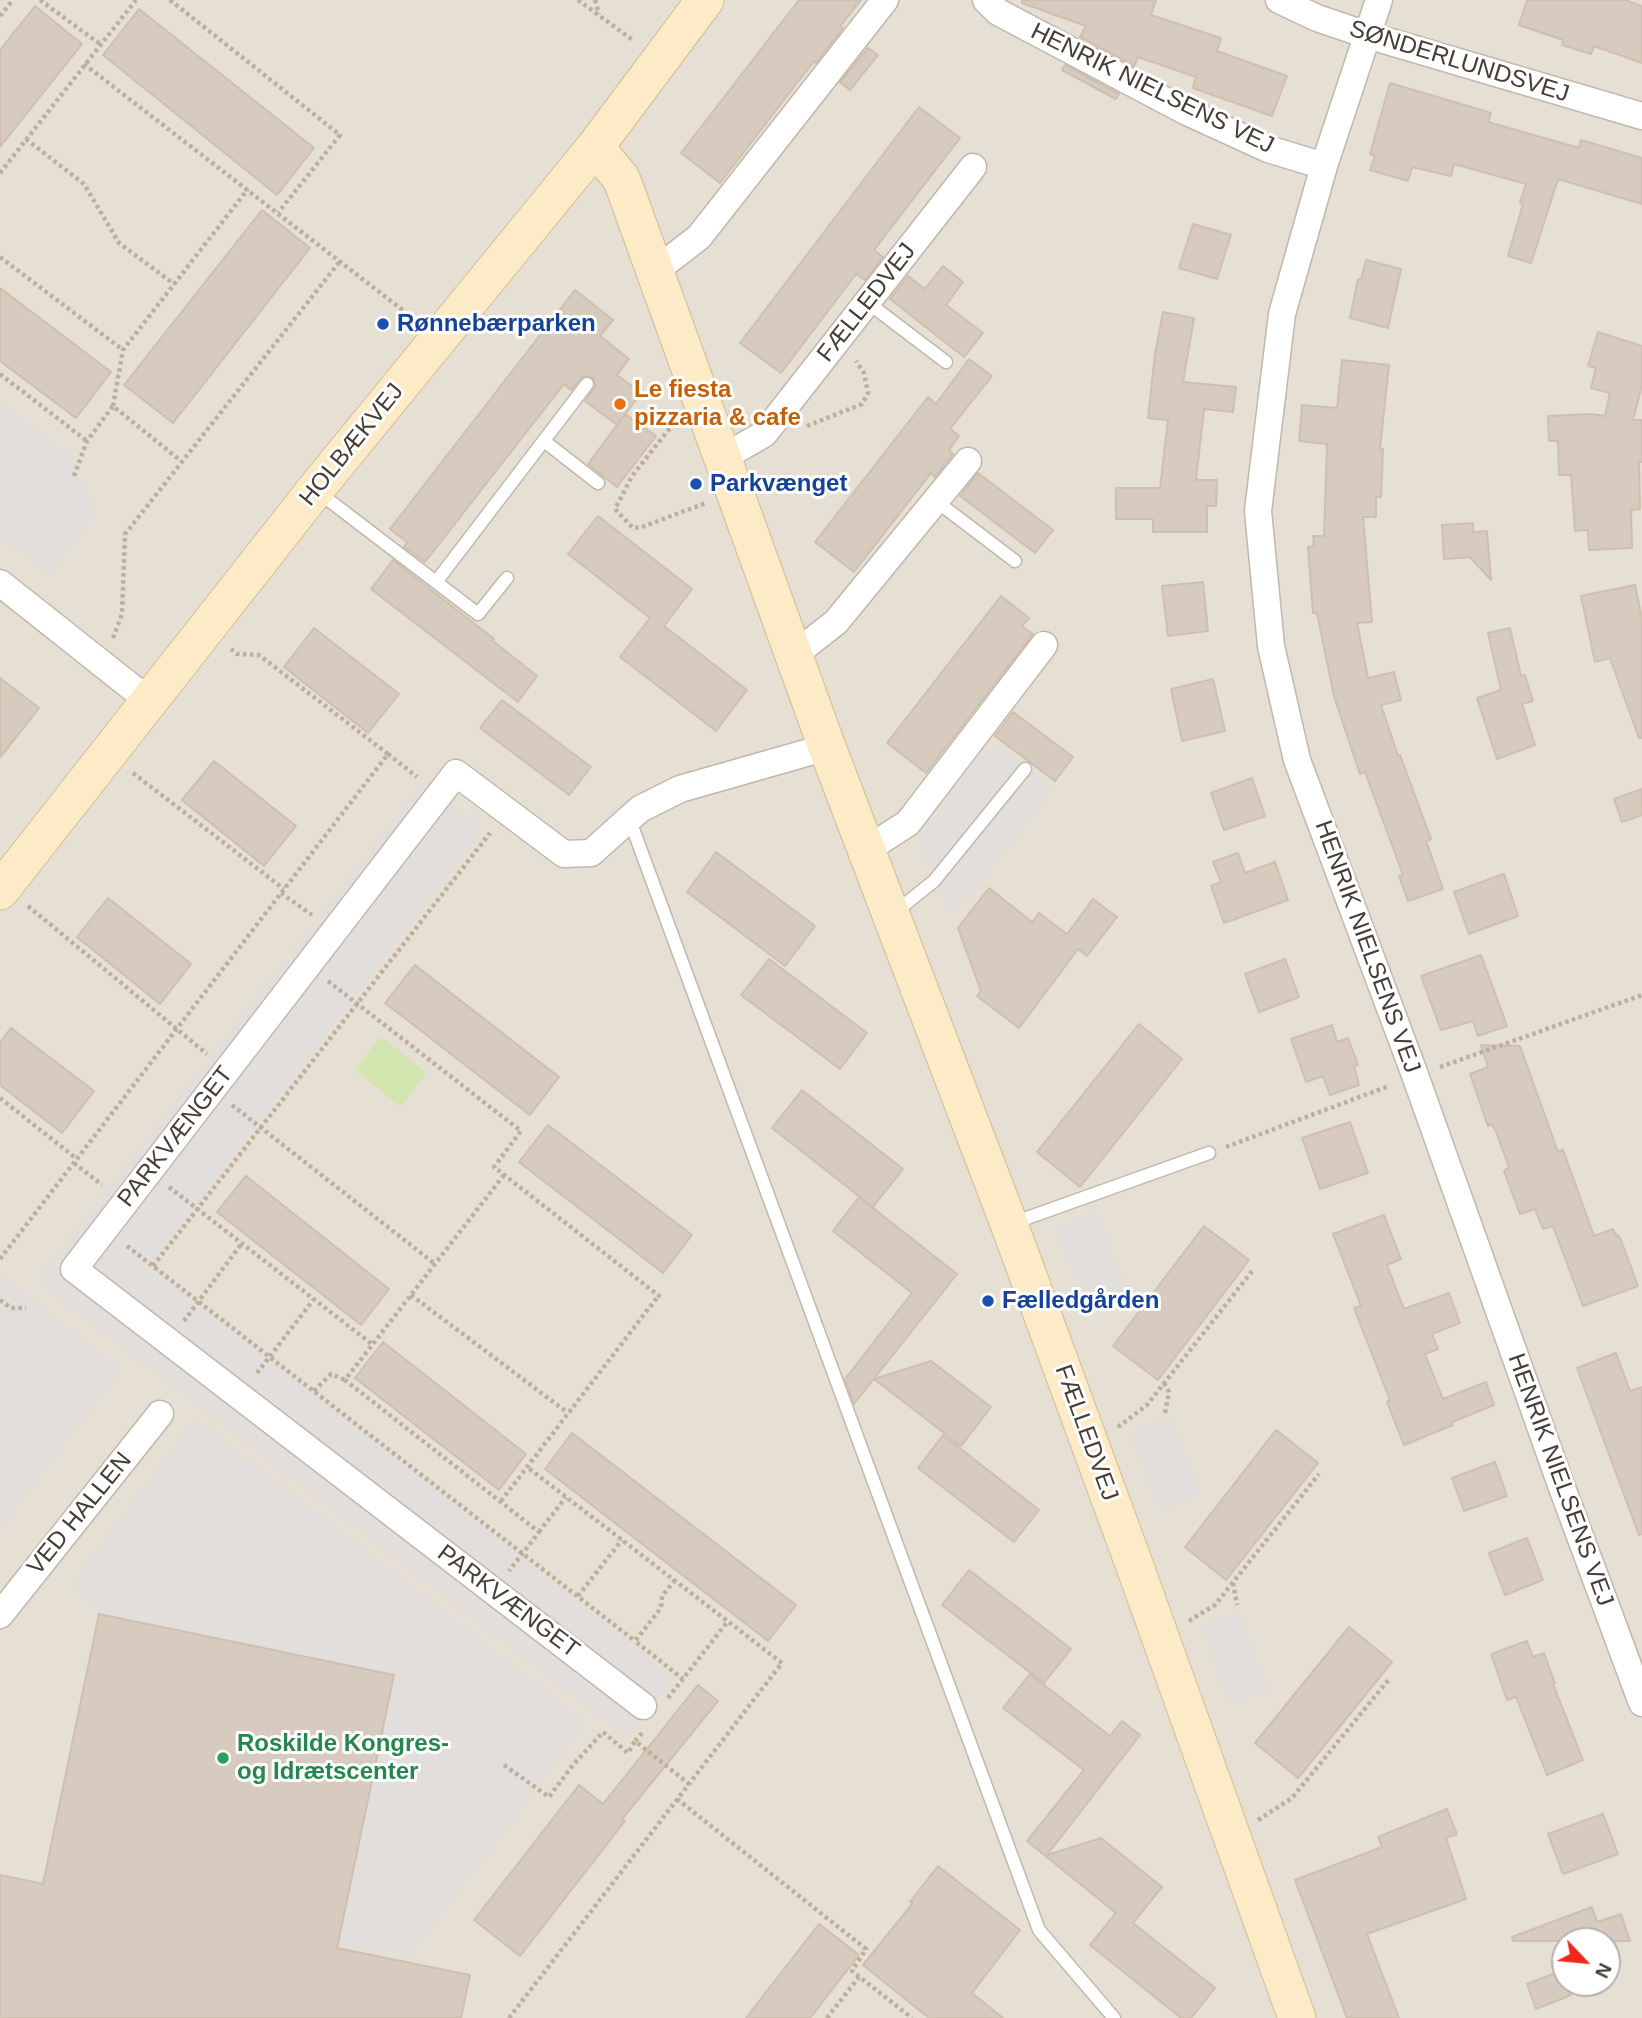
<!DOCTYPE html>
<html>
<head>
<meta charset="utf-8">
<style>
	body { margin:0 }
	#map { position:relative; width:1642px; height:2018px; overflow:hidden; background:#f2ede6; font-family:Arial,sans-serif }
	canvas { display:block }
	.north { position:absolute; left:1551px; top:1927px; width:70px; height:70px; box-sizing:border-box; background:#fff; border:2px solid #b5b1af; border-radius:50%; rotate:116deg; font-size:19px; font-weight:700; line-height:28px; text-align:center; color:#453d36 }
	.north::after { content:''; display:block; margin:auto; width:24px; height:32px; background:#f3261c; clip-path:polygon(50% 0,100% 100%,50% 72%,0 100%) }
</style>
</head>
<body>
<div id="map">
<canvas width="1642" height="2018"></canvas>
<div class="north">N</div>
</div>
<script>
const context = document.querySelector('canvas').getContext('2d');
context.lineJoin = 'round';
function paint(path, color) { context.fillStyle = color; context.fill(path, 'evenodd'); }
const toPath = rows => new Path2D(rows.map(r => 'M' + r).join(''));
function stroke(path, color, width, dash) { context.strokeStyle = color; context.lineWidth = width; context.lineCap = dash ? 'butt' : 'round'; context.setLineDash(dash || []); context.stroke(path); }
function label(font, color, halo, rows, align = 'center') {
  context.font = font + ' Arial,sans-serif'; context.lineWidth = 6; context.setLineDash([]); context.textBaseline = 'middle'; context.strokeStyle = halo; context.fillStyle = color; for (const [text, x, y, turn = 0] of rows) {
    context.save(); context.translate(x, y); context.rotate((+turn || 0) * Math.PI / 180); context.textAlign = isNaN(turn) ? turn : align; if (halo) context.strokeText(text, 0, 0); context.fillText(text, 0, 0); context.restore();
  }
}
paint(toPath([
	[0,0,1642,0,1642,2018,0,2018],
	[1565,1941,1607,1941,1607,1983,1565,1983]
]), '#e6dfd4');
paint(toPath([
	[381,1036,426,1073,401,1107,355,1070]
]), '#d3e6b0');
paint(toPath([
	[0,402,72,459,95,514,49,574,0,536],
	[994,743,1053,788,977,887,951,915,917,838],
	[425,780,482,829,152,1264,674,1677,627,1737,37,1281],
	[1096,1212,1127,1291,1086,1306,1056,1228],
	[4,1277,120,1370,0,1528,0,1283],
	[1170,1416,1201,1495,1160,1511,1130,1432],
	[196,1419,586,1723,410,1955,294,1939,347,1903,394,1675,99,1614,72,1584],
	[1239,1611,1268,1691,1230,1705,1201,1624]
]), '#e1dedb');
const building = toPath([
	[799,0,861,0,840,26,843,28,816,63,814,61,720,183,681,153,799,0],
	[1022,0,1156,0,1151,15,1221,38,1217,51,1287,76,1272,116,1193,88,1196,77,1138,57,1134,66,1080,37,1086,26,1022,3,1022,0],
	[1527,0,1625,0,1642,6,1642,63,1594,46,1591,54,1562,45,1563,40,1519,25,1527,0],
	[35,6,82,44,0,147,0,50,35,6],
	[139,9,314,148,277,195,103,55,139,9],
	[868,48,878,55,850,90,840,82,868,48],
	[1065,65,1119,94,1116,99,1062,70,1065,65],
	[1390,83,1491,113,1488,122,1579,148,1581,140,1642,158,1642,204,1558,179,1531,263,1508,256,1523,204,1520,203,1526,184,1454,164,1451,176,1412,167,1408,181,1370,170,1375,156,1370,154,1390,83],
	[919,107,960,138,874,250,883,257,865,280,856,274,781,373,740,343,919,107],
	[262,210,310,248,173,423,124,385,262,210],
	[1193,224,1231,235,1217,279,1179,268,1193,224],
	[1366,260,1401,269,1388,328,1350,318,1358,279,1361,280,1366,260],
	[943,266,963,282,946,305,983,333,964,357,890,299,908,276,925,289,943,266],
	[0,288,111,372,76,418,0,361,0,288],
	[575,290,613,320,600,336,629,359,617,375,641,393,617,425,585,401,596,386,593,378,583,376,571,390,564,384,425,562,404,547,407,542,390,529,575,290],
	[1163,312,1194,318,1183,382,1236,387,1233,412,1204,409,1196,480,1217,480,1216,506,1207,506,1207,532,1153,532,1153,519,1116,519,1116,488,1160,488,1168,420,1148,418,1155,354,1163,312],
	[1598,332,1642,346,1642,385,1633,420,1642,420,1642,462,1639,462,1640,509,1631,510,1632,548,1589,550,1588,530,1575,531,1571,475,1559,475,1558,441,1549,441,1548,416,1591,414,1605,416,1610,393,1591,388,1596,368,1588,366,1598,332],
	[969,359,992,376,950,429,959,436,949,450,953,454,935,477,931,473,854,572,815,542,928,397,936,404,969,359],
	[1342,360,1389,365,1380,449,1383,449,1381,497,1376,497,1376,517,1363,517,1372,622,1357,623,1368,678,1394,672,1401,700,1381,705,1398,756,1400,755,1431,839,1426,841,1443,889,1408,901,1399,876,1403,875,1365,772,1360,774,1334,696,1317,613,1313,613,1308,547,1314,546,1313,536,1324,536,1327,444,1299,441,1302,405,1337,408,1342,360],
	[625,414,656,436,617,487,588,464,625,414],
	[978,473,1053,530,1035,553,960,496,978,473],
	[598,516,692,589,664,626,747,690,716,731,620,657,650,618,568,554,598,516],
	[1473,523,1473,532,1487,531,1491,580,1470,557,1444,559,1442,525,1473,523],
	[393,560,494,639,493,641,537,676,518,702,371,589,393,560],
	[1203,582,1208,631,1168,636,1162,586,1203,582],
	[1635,585,1642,619,1642,738,1639,738,1610,658,1595,662,1581,596,1635,585],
	[1001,596,1029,618,1022,626,1033,634,926,773,887,743,1001,596],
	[314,628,399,694,368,733,284,667,314,628],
	[1510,628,1521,676,1525,675,1533,701,1522,704,1535,745,1497,759,1477,698,1501,690,1488,633,1510,628],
	[0,678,39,708,0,758,0,678],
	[1213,679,1225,731,1182,741,1171,689,1213,679],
	[502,700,591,767,569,795,480,728,502,700],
	[1013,712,1073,757,1055,781,995,736,1013,712],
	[214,761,296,826,264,866,182,800,214,761],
	[1252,778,1265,816,1224,830,1211,793,1252,778],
	[1642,789,1642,815,1622,822,1614,799,1642,789],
	[716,852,815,926,785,966,687,892,716,852],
	[1238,853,1245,873,1275,862,1288,900,1224,923,1211,886,1221,882,1213,862,1238,853],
	[1504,874,1518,916,1469,934,1454,892,1504,874],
	[989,888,1032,922,1039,913,1067,934,1093,899,1117,917,1087,956,1078,949,1019,1028,977,996,981,991,958,928,989,888],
	[108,898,191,964,160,1004,77,937,108,898],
	[1481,955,1507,1026,1478,1036,1473,1021,1441,1030,1421,976,1481,955],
	[769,959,867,1033,840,1069,741,995,769,959],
	[1285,959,1299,997,1259,1012,1245,974,1285,959],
	[415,965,559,1077,530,1115,385,1003,415,965],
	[1139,1024,1182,1059,1080,1187,1037,1152,1139,1024],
	[1332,1025,1337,1042,1348,1038,1358,1065,1354,1066,1359,1085,1330,1095,1323,1076,1306,1082,1291,1039,1332,1025],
	[11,1028,94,1091,62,1133,0,1085,0,1042,11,1028],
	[1481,1045,1520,1046,1558,1152,1563,1150,1594,1236,1613,1229,1616,1236,1618,1235,1621,1240,1638,1286,1583,1306,1553,1226,1543,1229,1535,1209,1520,1214,1504,1171,1509,1167,1495,1129,1494,1129,1492,1124,1488,1126,1470,1074,1488,1067,1481,1045],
	[802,1090,903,1169,873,1207,772,1128,802,1090],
	[1350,1122,1368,1173,1320,1189,1302,1138,1350,1122],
	[548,1125,692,1235,663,1273,519,1162,548,1125],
	[246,1176,389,1289,361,1325,217,1212,246,1176],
	[859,1197,957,1274,854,1404,845,1379,912,1293,833,1231,859,1197],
	[1384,1215,1401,1259,1387,1265,1404,1309,1449,1293,1460,1323,1432,1334,1438,1349,1425,1354,1443,1399,1486,1382,1494,1405,1452,1422,1453,1425,1404,1445,1387,1402,1390,1400,1354,1308,1361,1306,1333,1234,1384,1215],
	[1204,1226,1249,1260,1158,1380,1113,1346,1204,1226],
	[383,1342,526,1454,499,1490,355,1378,383,1342],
	[1616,1353,1630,1391,1642,1387,1642,1534,1639,1535,1577,1368,1616,1353],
	[931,1361,991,1407,961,1446,874,1379,931,1361],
	[1276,1430,1318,1463,1226,1580,1185,1547,1276,1430],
	[572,1433,796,1605,768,1641,545,1469,572,1433],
	[943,1435,1039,1510,1014,1542,918,1468,943,1435],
	[1495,1462,1507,1496,1464,1511,1452,1478,1495,1462],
	[1527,1538,1543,1580,1505,1595,1489,1553,1527,1538],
	[969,1570,1071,1649,1044,1683,942,1605,969,1570],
	[99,1614,394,1675,337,1948,470,1975,461,2018,0,2018,0,1875,43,1884,99,1614],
	[1349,1627,1392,1662,1298,1778,1255,1743,1349,1627],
	[1527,1641,1533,1657,1544,1653,1555,1683,1553,1684,1583,1760,1547,1775,1516,1697,1507,1700,1491,1654,1527,1641],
	[1030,1674,1110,1736,1122,1721,1140,1735,1047,1855,1101,1838,1162,1887,1133,1923,1215,1988,1191,2018,1181,2018,1090,1945,1116,1913,1027,1841,1084,1770,1003,1708,1030,1674],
	[698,1685,718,1701,622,1819,625,1821,520,1956,474,1920,579,1785,603,1804,698,1685],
	[1447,1809,1457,1834,1446,1838,1466,1899,1367,1934,1399,2018,1347,2018,1295,1880,1382,1847,1378,1837,1447,1809],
	[1603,1814,1618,1854,1563,1874,1548,1834,1603,1814],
	[938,1866,1020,1930,972,1993,1003,2018,929,2018,863,1965,913,1903,910,1902,938,1866],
	[1592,1907,1597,1922,1621,1914,1630,1941,1513,1941,1512,1937,1592,1907],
	[819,1924,859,1955,810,2018,746,2018,819,1924],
	[1561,1971,1571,1995,1536,2009,1527,1984,1561,1971]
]);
paint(building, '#d7cbbf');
stroke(building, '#cebfaf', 2);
const lane = toPath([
	[867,302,946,362],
	[544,441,598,483],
	[318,492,478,614,507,578],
	[936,501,1015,561],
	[436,582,587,384],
	[629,818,1039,1930,1114,2018],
	[894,913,934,881,1025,769],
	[1013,1223,1209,1153]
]);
const street = toPath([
	[986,0,998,12,1185,111,1268,149,1324,166],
	[1279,0,1317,18,1367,35,1642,116],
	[1379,0,1324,166,1282,314,1258,511,1271,646,1297,760,1415,1075,1561,1485,1642,1703],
	[655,271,699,237,885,0],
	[722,458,764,434,973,167],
	[0,583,149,701],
	[794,655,836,622,968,461],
	[866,850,908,823,1044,645],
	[0,1615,160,1414],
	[643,1706,74,1269,456,773,564,854,591,853,640,809,680,789,827,747]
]);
const secondary = toPath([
	[595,147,620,177,623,183,827,747,1009,1224,1134,1564,1297,2018],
	[0,891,315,490,595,147,705,0]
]);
stroke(lane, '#c1b7ac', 15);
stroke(street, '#c1b7ac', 29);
stroke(secondary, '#d1bc97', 39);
stroke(toPath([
	[40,0,100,44],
	[170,0,340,135,278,213],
	[578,0,634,41],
	[595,0,599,14],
	[0,16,13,0],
	[84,64,413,318],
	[26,139,84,184,119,243,174,284],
	[0,173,136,0],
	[0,257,123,350],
	[0,374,87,441],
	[113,406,123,350,248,189],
	[674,423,632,476,615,509,633,528,642,527,706,503],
	[807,426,862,404,868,393,864,373,856,361],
	[74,476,87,441,113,406,181,461],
	[113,638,122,614,125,534,341,260],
	[388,754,417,777],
	[133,773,284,889],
	[281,893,312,915],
	[28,906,207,1054],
	[328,981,521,1131,494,1167,663,1299],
	[1440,1067,1642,995],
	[0,1098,77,1159],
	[232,1105,435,1264],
	[1226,1147,1389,1086],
	[74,1163,102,1185],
	[504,1175,345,1380,539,1532,509,1571],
	[169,1187,373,1345],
	[127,1246,635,1641],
	[0,1259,388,754,259,655,237,654,231,649],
	[153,1266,490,833],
	[411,1295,568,1413],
	[0,1300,11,1308,26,1308],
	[184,1321,242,1243],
	[257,1373,314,1299],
	[1164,1383,1169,1392,1165,1413],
	[314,1391,331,1374,345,1380],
	[1118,1427,1147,1405,1253,1270],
	[501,1501,659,1295],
	[539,1532,566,1497],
	[675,1580,662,1596,661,1608,635,1641,683,1679],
	[1233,1583,1237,1605],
	[578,1596,622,1540],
	[1189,1621,1215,1605,1319,1474],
	[668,1698,728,1621],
	[642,1733,635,1741,689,1784],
	[504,1765,549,1797,573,1765,603,1732,628,1753,635,1741],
	[677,1799,866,1949,852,1971,912,2018],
	[1258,1820,1292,1798,1390,1678],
	[509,2018,782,1663,527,1467],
	[827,2018,859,1977]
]), '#bfae9b', 4.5, [3.5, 3.5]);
stroke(lane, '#fff', 12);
stroke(street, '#fff', 26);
stroke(secondary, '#fdeac6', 37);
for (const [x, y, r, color] of [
	[383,324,7,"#1a4fb4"],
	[620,404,7,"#e8710a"],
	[696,484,7,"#1a4fb4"],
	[988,1301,7,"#1a4fb4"],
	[223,1758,7,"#2e9e5b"]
]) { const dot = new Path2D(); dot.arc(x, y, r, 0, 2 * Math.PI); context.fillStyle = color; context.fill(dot); stroke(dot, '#fff', 2.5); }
label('24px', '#453d36', '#fff', [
	["SØNDERLUNDSVEJ",1459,62,17],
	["HENRIK NIELSENS VEJ",1152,89,26],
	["FÆLLEDVEJ",867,303,-52],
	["HOLBÆKVEJ",352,445,-51],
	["HENRIK NIELSENS VEJ",1367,947,70],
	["PARKVÆNGET",176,1137,-52],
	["FÆLLEDVEJ",1086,1433,70],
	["HENRIK NIELSENS VEJ",1560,1480,70],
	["VED HALLEN",80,1514,-51],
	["PARKVÆNGET",508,1602,37]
]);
label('bold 24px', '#164399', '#fff', [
	["Rønnebærparken",397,324],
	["Parkvænget",710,484],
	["Fælledgården",1002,1301]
], 'left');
label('bold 24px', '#c56008', '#fff', [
	["Le fiesta",634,390],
	["pizzaria & cafe",634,418]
], 'left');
label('bold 24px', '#27864d', '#fff', [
	["Roskilde Kongres-",237,1744],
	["og Idrætscenter",237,1772]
], 'left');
</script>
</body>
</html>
